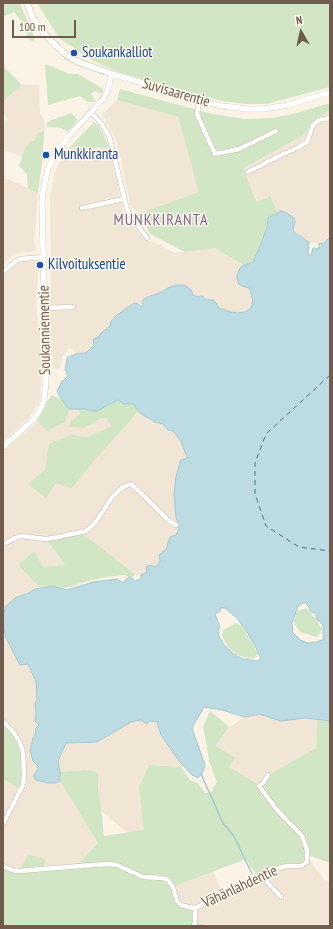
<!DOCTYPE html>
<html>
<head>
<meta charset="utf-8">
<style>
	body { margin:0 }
	#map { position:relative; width:333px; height:929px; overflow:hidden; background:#faf3e6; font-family:"PT Sans Narrow",sans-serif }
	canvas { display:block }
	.frame { position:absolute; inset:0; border:4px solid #715b4d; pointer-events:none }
	.north { position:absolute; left:281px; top:12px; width:40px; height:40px; -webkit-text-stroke:3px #fdf7eb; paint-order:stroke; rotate:351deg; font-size:11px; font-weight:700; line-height:16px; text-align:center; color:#715b4d }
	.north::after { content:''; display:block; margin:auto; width:14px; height:18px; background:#715b4d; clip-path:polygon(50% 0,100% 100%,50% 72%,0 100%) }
	.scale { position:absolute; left:12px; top:20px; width:64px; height:18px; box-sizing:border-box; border:2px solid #715b4d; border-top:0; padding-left:5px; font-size:12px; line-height:14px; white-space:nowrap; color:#715b4d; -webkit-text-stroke:3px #fdf7eb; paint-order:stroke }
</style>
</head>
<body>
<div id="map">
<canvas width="333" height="929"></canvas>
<div class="frame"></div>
<div class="north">N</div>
<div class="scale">100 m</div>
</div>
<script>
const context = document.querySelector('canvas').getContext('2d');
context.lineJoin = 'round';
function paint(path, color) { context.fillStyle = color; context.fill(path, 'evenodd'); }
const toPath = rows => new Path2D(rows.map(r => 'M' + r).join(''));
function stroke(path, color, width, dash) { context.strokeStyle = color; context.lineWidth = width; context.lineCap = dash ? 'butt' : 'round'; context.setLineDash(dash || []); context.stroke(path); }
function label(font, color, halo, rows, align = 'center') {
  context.font = font + ' "PT Sans Narrow",sans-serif'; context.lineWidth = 3; context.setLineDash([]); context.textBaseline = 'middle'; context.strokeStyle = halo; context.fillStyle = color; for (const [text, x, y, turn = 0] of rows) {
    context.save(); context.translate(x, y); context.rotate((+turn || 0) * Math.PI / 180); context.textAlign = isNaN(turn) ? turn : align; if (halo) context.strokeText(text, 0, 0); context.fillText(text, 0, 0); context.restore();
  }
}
paint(toPath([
	[22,85,39,85,40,112,45,123,42,163,3,150,3,128,7,119,3,112,3,103,9,95],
	[117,100,178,117,200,192,138,214,130,204,117,142,102,114],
	[330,110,330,237,324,243,319,244,309,242,303,238,296,232,294,232,293,229,294,226,281,211,277,213,271,196,258,202,243,170,302,136,320,116],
	[70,147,109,147,124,215,136,230,148,241,161,245,174,253,213,248,244,265,241,267,245,287,249,288,252,297,253,302,251,308,245,312,237,313,231,312,219,308,216,303,207,300,205,297,198,297,170,287,160,293,144,299,142,301,143,305,141,307,137,303,111,321,110,326,101,333,99,336,93,340,94,345,86,353,76,354,73,349,69,349,62,357,60,368,53,369,50,314,51,276,50,198,56,169],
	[3,177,38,193,34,240,36,251,19,253,14,254,3,264],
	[37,260,38,277,36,302,40,336,42,367,40,400,28,419,3,442,3,276,17,263,22,261],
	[69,409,138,410,140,413,155,422,163,424,168,430,173,431,181,441,186,455,188,458,181,461,176,512,176,518,179,526,178,531,176,535,173,536,168,542,167,548,159,555,160,561,156,567,139,577,81,532,46,539,65,564,44,568,34,551,18,565,39,587,29,593,15,598,6,606,3,616,3,451,37,422],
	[3,626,6,638,28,664,36,681,37,699,35,704,36,714,35,719,39,725,36,728,35,735,34,763,37,764,38,769,36,780,48,783,56,783,60,781,98,843,75,867,19,871,3,866,3,779,20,789,3,721],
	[259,714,281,721,305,718,317,720,316,748,268,775,259,786,256,783,229,767,216,747,229,727,245,717],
	[141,720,157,722,161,735,179,761,185,767,149,765,139,787,145,830,128,833,101,811,100,800,98,786,98,774,85,770,60,772,58,761,66,743,97,742,131,722],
	[307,856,324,880,330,882,330,926,207,926,195,922,181,905,173,887,213,872,223,894]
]), '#f1e5d5');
paint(toPath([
	[3,3,20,3,21,6,32,31,35,42,28,39,25,26,14,12,3,17],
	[37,3,330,3,330,87,266,104,247,104,222,101,120,73,90,59,59,38],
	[45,64,56,68,69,74,78,74,103,89,101,94,94,91,91,94,96,102,87,102,80,96,48,105],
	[3,66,22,85,9,95,3,103],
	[120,89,212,114,244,119,273,118,297,113,330,103,330,110,319,117,302,136,243,169,257,202,271,196,277,213,268,218,267,227,259,249,253,262,248,264,244,265,214,248,185,252,150,234,138,214,199,192,178,117,117,100],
	[71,113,78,120,68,132,61,128,47,127,47,122],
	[94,122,99,126,109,147,70,147],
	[44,131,42,163,38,193,28,189,27,174,19,166,26,146,31,141,34,141,38,133],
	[52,395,62,400,69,409,65,422,47,431,37,421,46,403],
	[118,400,129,404,132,403,134,404,136,408,138,410,132,419,97,457,72,488,56,483,46,498,28,484,45,470,49,444,70,435,87,437,112,426,106,418,101,418,85,428,69,427,71,421,80,414,79,409,86,409,92,411,108,406],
	[81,532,135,574,132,579,125,575,106,577,88,581,62,589,49,585,39,587,18,565,34,551,44,568,65,564,46,539],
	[306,608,310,611,316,620,322,628,320,634,317,637,300,632,295,625,294,620,296,613,300,610],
	[236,623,243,627,258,654,253,659,236,655,228,647,222,636,223,630],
	[210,711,229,727,216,746,235,758,229,767,256,783,259,786,268,775,316,748,317,720,330,721,330,863,308,855,307,862,301,866,287,866,258,878,246,859,173,887,177,901,195,908,195,922,207,926,3,926,3,866,19,871,28,855,45,859,45,862,42,869,75,867,98,843,60,781,60,772,85,770,96,772,98,774,98,786,100,800,104,836,144,830,139,787,149,765,181,767,191,781,198,783,205,793,211,792,217,782,209,761,206,741,203,727],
	[3,721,20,743,24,775,20,789,3,779]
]), '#d1e6c5');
const water = toPath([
	[281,211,287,213,294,218,295,221,293,231,299,236,301,236,303,238,309,242,308,252,309,255,311,255,313,248,319,249,319,244,324,243,330,237,330,721,305,718,281,721,259,714,245,717,222,710,204,707,192,728,205,765,203,772,198,778,192,775,179,761,161,735,157,722,150,721,147,724,141,720,131,722,97,742,66,743,58,761,60,772,60,781,56,783,48,783,36,780,33,776,38,769,37,765,33,761,30,751,33,738,35,735,36,728,39,725,36,722,35,719,36,714,35,704,37,699,36,681,28,664,20,665,6,638,3,626,3,616,6,606,15,598,29,593,35,589,52,586,67,590,93,582,117,579,123,583,129,577,135,581,141,579,141,575,147,572,146,567,149,565,156,567,160,561,159,555,167,548,168,542,170,537,176,535,178,531,179,526,176,518,174,494,176,477,179,465,181,460,188,458,186,455,181,441,173,431,168,430,163,424,155,422,147,417,146,417,140,413,136,408,134,404,124,404,118,400,97,411,92,411,86,409,69,409,62,400,57,391,61,383,67,377,67,372,65,370,67,358,70,356,76,354,86,353,94,345,93,340,99,336,101,333,110,326,111,321,116,316,134,303,137,303,141,307,143,305,142,301,147,297,160,293,168,288,176,285,184,285,191,290,193,295,198,297,202,296,207,300,213,300,216,303,219,308,231,312,237,313,245,312,251,308,253,302,252,297,249,288,245,287,240,285,238,282,237,278,237,274,241,267,244,265,248,264,253,262,259,249,267,227,268,218,281,211],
	[303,603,306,603,312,612,316,614,317,619,323,625,323,633,324,639,317,642,308,643,300,640,293,633,292,623,298,606,303,603],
	[221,608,225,608,236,617,246,630,256,648,261,659,257,661,243,659,234,655,224,645,219,636,218,631,220,627,215,614,219,612,221,608]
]);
paint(water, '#bcdbe2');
stroke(water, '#a3c9d3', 1);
stroke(toPath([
	[201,774,223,823,234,836,252,874]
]), '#a3c9d3', 1.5);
stroke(toPath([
	[330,375,266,434,255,463,255,494,266,526,299,547,330,551]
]), '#487682', 1, [5, 4]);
const minor = toPath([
	[199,100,197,114,215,154,239,149,276,131],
	[91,112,101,123,109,136,127,209,132,218,147,238],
	[248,172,279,156,297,148,307,142,313,125,319,120,330,118],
	[82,208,124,199],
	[3,272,16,261,21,259,43,257],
	[45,308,73,307],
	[3,544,15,538,20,536,46,539,53,538,86,531,95,523,113,496,123,487,131,484,142,494,168,520,176,525],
	[3,721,14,733,20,743,23,752,24,775,23,785,3,824],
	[3,866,12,870,19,871,93,865,110,864,117,865,143,877,163,878,168,880,173,887,177,901,181,905,188,907,195,908,197,907,242,885,265,876,275,869,287,866,301,866,307,862,307,850,302,836,277,810,259,786,264,782,268,775],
	[265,876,267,882,281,897],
	[194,926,195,922,195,908]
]);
const tertiary = toPath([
	[3,447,34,419,42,406,44,400,45,390,46,381,42,202,43,192,46,177,48,169,56,153,68,137,103,99,107,92,112,74,206,102,222,106,247,109,263,109,288,105,330,92]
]);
const secondary = toPath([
	[27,3,33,19,38,26,50,40,64,53,76,61,84,64,112,74]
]);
stroke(minor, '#cbbbad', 5.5);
stroke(tertiary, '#cbbbad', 6);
stroke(secondary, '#cdbcab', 7);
stroke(minor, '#fff', 4.5);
stroke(tertiary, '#fff', 5.5);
stroke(secondary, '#fff', 6);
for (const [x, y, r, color] of [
	[74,53,4,"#1a4fb4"],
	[46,155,4,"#1a4fb4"],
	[40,265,4,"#1a4fb4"]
]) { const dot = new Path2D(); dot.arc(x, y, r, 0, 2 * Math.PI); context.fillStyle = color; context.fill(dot); stroke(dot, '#fdf7eb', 1.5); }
label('15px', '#164399', '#fdf7eb', [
	["Soukankalliot",82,53],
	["Munkkiranta",54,155],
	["Kilvoituksentie",48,265]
], 'left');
label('15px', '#715b4d', '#fdf7eb', [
	["Suvisaarentie",176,93,16],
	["Soukanniementie",45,330,-91],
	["Vähänlahdentie",240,887,-25]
]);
context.letterSpacing = '1px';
label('16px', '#81658d', '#fdf7eb', [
	["MUNKKIRANTA",161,220]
]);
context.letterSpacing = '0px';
</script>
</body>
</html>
